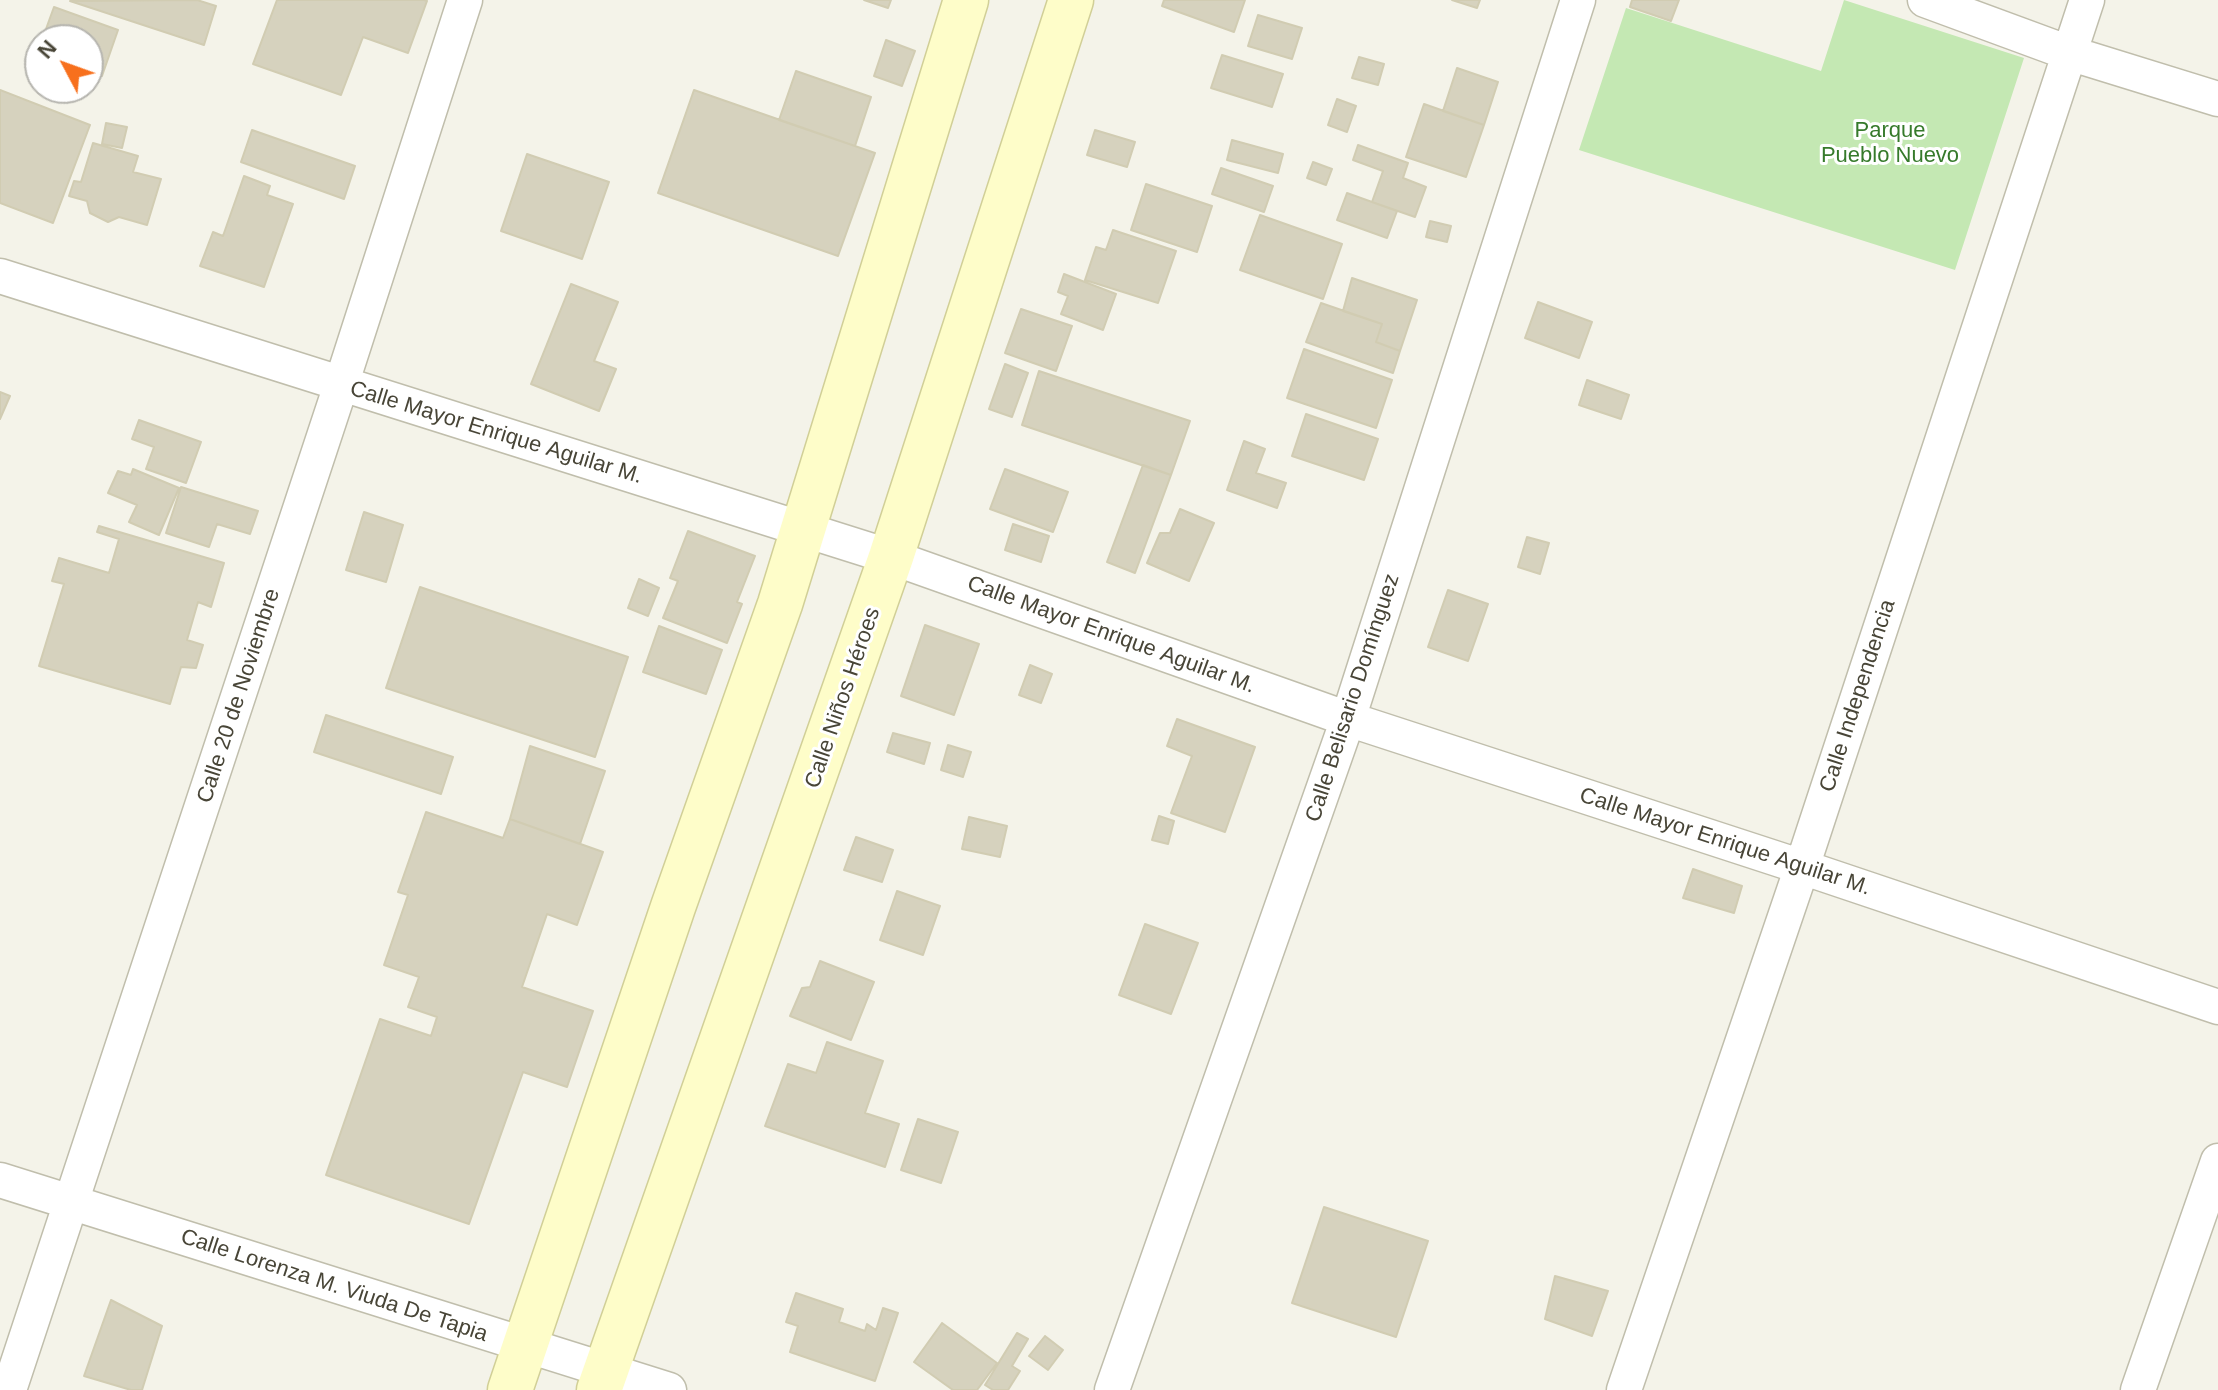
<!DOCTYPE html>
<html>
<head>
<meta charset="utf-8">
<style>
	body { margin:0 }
	#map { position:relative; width:2218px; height:1390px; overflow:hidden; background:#f4f3e9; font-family:Arial,sans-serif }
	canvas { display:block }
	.north { position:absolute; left:24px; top:24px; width:80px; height:80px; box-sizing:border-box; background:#fff; border:2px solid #b6b5af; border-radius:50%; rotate:311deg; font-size:22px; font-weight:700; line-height:32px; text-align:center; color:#484537 }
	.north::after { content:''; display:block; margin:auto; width:28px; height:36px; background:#f7701d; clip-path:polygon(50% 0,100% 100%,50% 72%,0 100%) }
</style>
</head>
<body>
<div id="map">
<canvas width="2218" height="1390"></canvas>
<div class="north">N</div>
</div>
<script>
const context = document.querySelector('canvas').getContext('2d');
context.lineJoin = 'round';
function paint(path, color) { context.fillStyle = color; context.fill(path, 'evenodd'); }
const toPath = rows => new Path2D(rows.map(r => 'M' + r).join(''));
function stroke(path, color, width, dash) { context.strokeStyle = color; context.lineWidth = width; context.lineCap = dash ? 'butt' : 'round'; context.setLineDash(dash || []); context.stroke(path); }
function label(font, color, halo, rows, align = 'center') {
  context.font = font + ' Arial,sans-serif'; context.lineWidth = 6; context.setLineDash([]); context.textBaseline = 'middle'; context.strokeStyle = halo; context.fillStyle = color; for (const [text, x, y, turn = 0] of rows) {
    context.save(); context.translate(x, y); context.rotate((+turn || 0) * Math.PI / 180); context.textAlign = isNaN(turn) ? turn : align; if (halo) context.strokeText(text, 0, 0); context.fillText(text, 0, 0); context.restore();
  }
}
paint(toPath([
	[1844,0,2024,58,1955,270,1579,150,1626,8,1821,71]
]), '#c4e8b3');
const building = toPath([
	[197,0,216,6,204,45,70,1,197,0],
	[277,0,424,0,427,1,408,53,363,37,341,95,253,64,277,0],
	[864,0,891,0,888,8,864,0],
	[1164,0,1245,0,1234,32,1162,6,1164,0],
	[1452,0,1480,0,1477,8,1452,0],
	[1632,0,1679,0,1671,21,1630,7,1632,0],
	[54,7,118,30,102,76,88,71,88,40,42,40,54,7],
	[1258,15,1302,28,1292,59,1248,46,1258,15],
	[886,40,915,51,902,86,874,76,886,40],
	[1222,55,1283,74,1272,107,1211,88,1222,55],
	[1359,57,1384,64,1378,85,1352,78,1359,57],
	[1457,68,1498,82,1484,125,1443,111,1457,68],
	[796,71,871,97,855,146,779,120,796,71],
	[0,90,90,125,53,223,0,203,0,90],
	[694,90,875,153,838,256,658,193,694,90],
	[1337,99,1356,106,1347,132,1328,125,1337,99],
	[1424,104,1484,125,1466,177,1406,157,1424,104],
	[106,123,127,127,122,148,102,144,106,123],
	[252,130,355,166,344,199,241,162,252,130],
	[1095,130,1135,142,1127,167,1087,155,1095,130],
	[1232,140,1283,154,1278,173,1227,160,1232,140],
	[93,143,138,156,133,172,161,179,147,225,119,217,108,222,90,213,87,201,69,196,74,181,81,182,93,143],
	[1358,145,1408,163,1403,178,1426,187,1415,217,1372,202,1383,171,1353,160,1358,145],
	[527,154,609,182,582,259,501,231,527,154],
	[1313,162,1332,169,1326,185,1307,178,1313,162],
	[1221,168,1273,186,1264,212,1212,194,1221,168],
	[244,176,270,186,267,195,293,204,264,287,200,266,213,232,223,236,244,176],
	[1146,184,1212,206,1197,252,1131,230,1146,184],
	[1347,193,1397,211,1387,238,1337,220,1347,193],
	[1260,215,1342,244,1323,299,1240,270,1260,215],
	[1430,221,1451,226,1447,242,1426,237,1430,221],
	[1113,230,1176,251,1158,303,1085,280,1096,247,1106,250,1113,230],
	[1064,274,1116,294,1103,330,1061,314,1068,296,1058,292,1064,274],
	[1352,278,1417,300,1400,351,1376,342,1382,324,1343,311,1352,278],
	[571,284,618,302,594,361,616,369,599,411,531,384,571,284],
	[1538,302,1592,322,1579,358,1525,338,1538,302],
	[1321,303,1382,324,1376,342,1400,351,1393,373,1306,342,1321,303],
	[1021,309,1072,326,1056,371,1005,353,1021,309],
	[1304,349,1392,380,1376,428,1287,398,1304,349],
	[1005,364,1028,373,1012,417,989,409,1005,364],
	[1039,371,1190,421,1171,475,1022,425,1039,371],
	[1587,380,1629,395,1621,419,1579,405,1587,380],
	[0,392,10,396,0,419,0,392],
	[1306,414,1378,439,1364,480,1292,456,1306,414],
	[139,420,201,442,186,483,146,469,154,447,132,439,139,420],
	[1244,441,1265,449,1256,473,1286,483,1277,508,1227,490,1244,441],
	[1143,465,1171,475,1135,573,1107,562,1143,465],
	[133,469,179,488,159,535,129,522,137,505,108,493,118,471,131,475,133,469],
	[1005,469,1068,492,1053,532,990,509,1005,469],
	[181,487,258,511,250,534,217,524,209,547,166,533,181,487],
	[1180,509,1214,523,1189,581,1147,563,1160,533,1170,533,1180,509],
	[364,512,403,525,386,582,346,570,364,512],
	[1013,524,1049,536,1041,562,1005,550,1013,524],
	[99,526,224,563,211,607,198,602,187,640,203,645,196,668,181,667,170,704,39,666,64,584,52,581,59,558,109,573,119,539,97,532,99,526],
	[688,531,755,556,737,602,742,604,727,643,663,618,678,581,670,578,688,531],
	[1527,537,1549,543,1540,574,1518,567,1527,537],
	[639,579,659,588,648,616,628,608,639,579],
	[420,587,628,657,595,757,386,688,420,587],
	[1448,590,1488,604,1468,661,1428,647,1448,590],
	[925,625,979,644,954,715,901,696,925,625],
	[659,626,722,650,706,694,643,672,659,626],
	[1030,665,1052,674,1041,703,1019,695,1030,665],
	[326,715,453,757,441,794,314,752,326,715],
	[1177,719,1255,747,1225,832,1171,813,1192,756,1167,746,1177,719],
	[893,733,930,743,924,764,887,752,893,733],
	[948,745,971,752,963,777,941,770,948,745],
	[530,746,605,771,580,844,510,819,530,746],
	[426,812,503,838,510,819,603,852,577,925,547,914,522,987,593,1011,567,1087,523,1072,469,1224,326,1175,380,1019,431,1036,437,1017,408,1007,419,977,384,965,408,895,398,892,426,812],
	[1159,816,1174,821,1168,844,1152,840,1159,816],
	[969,817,1007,826,1000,857,962,849,969,817],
	[856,837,893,850,882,882,844,870,856,837],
	[1693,869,1742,886,1734,913,1683,898,1693,869],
	[897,891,940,906,923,955,880,940,897,891],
	[1145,924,1198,943,1171,1014,1119,995,1145,924],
	[820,961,874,982,851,1040,790,1016,802,988,810,987,820,961],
	[827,1042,883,1061,865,1113,899,1124,885,1167,765,1126,788,1064,816,1073,827,1042],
	[918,1119,958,1132,941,1183,901,1170,918,1119],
	[1324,1207,1428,1241,1396,1337,1292,1303,1324,1207],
	[1555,1276,1608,1291,1592,1336,1545,1319,1555,1276],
	[796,1293,843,1309,839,1322,865,1331,867,1324,876,1330,883,1308,898,1313,875,1381,790,1352,798,1326,786,1322,796,1293],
	[111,1300,162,1326,142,1390,131,1390,84,1376,111,1300],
	[942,1323,997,1363,977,1390,953,1390,914,1362,942,1323],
	[1017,1333,1028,1339,1012,1366,1020,1371,1008,1390,993,1390,985,1385,1017,1333],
	[1045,1336,1063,1350,1048,1370,1029,1356,1045,1336]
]);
paint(building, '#d6d2be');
stroke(building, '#d1ccb2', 2);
const street = toPath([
	[1925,0,2069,53,2218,99],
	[0,276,891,557,1348,719,1802,867,2218,1007],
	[0,1180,669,1390],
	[9,1390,341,385,465,0],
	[1112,1390,1348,719,1578,0],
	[1624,1390,1802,867,2087,0],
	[2138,1390,2218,1161]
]);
const secondary = toPath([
	[510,1390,673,907,780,604,966,0],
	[599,1390,891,557,1071,0]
]);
stroke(street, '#c0beac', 37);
stroke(secondary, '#d1cf97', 47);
stroke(street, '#fff', 34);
stroke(secondary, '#fefdc9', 44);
label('22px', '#367a2b', '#fff', [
	["Parque",1890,131],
	["Pueblo Nuevo",1890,156]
]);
label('22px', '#484537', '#fff', [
	["Calle Mayor Enrique Aguilar M.",496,433,17],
	["Calle Mayor Enrique Aguilar M.",1111,635,20],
	["Calle 20 de Noviembre",239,696,-72],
	["Calle Independencia",1858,696,-72],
	["Calle Niños Héroes",843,698,-71],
	["Calle Belisario Domínguez",1353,698,-72],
	["Calle Mayor Enrique Aguilar M.",1725,842,18],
	["Calle Lorenza M. Viuda De Tapia",334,1286,18]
]);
</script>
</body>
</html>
